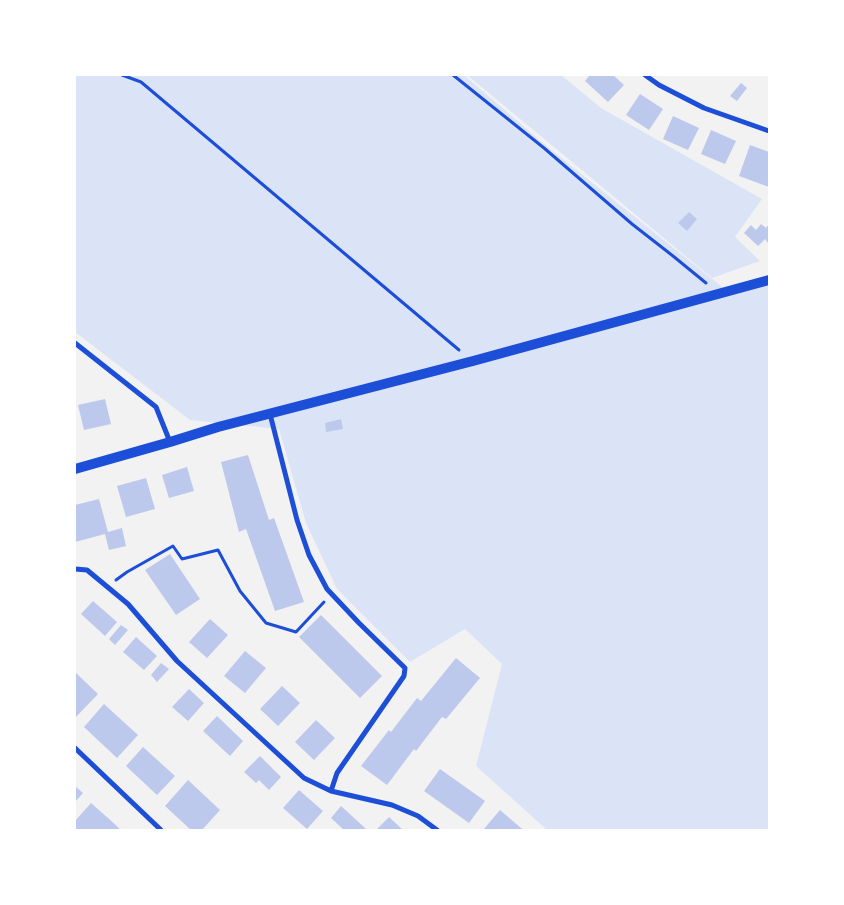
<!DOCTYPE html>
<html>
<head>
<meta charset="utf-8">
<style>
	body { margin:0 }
	#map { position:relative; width:844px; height:905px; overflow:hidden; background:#f2f2f2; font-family:"Archivo Narrow",sans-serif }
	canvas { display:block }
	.frame { position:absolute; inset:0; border:76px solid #fff; pointer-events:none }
</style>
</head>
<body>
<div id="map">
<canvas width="844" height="905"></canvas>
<div class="frame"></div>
</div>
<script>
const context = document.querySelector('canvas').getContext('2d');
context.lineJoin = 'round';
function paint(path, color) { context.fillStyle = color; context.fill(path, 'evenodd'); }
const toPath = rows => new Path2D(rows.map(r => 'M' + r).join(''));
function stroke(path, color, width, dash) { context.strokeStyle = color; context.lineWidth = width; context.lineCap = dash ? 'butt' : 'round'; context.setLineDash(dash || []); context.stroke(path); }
paint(toPath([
	[75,75,464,75,549,148,726,290,769,279,769,830,547,830,476,766,502,664,465,629,410,662,337,589,306,523,279,429,190,420,75,332],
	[467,75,561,75,601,108,762,199,735,237,760,261,712,278]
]), '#dbe4f7');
paint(toPath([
	[590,75,613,75,624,85,608,102,585,81],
	[741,83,747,88,737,101,730,96],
	[640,94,663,109,649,130,626,115],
	[673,116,699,128,688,150,663,139],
	[711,130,736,141,725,164,701,154],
	[750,145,769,152,769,187,739,176],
	[689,212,697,219,687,231,678,223],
	[761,224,766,228,769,224,769,244,765,239,758,246,744,233,751,225,756,230],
	[105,399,111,424,84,430,78,405],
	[341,419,343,429,326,432,325,423],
	[248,455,269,520,274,518,304,602,275,611,246,529,239,532,221,462],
	[187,467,194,491,169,498,162,475],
	[146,478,155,509,126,517,117,486],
	[99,499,108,532,122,528,126,546,109,550,105,534,75,542,75,505],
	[170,554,200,599,176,615,145,570],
	[93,601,117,622,105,636,81,614],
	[321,615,382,676,360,698,299,637],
	[210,619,228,635,207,658,189,642],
	[121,625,128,630,115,645,109,639],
	[136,637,157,656,144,670,123,652],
	[245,651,266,668,245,693,224,676],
	[456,658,480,678,446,719,442,717,416,751,414,749,387,785,361,766,389,730,391,732,417,698,421,701],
	[161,663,169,669,157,682,151,675],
	[75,672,98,694,75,718],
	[282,686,300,703,278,726,260,709],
	[189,689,204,703,188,721,172,707],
	[104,704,138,735,117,758,84,727],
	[217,716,243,741,230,756,203,731],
	[316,720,335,738,314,760,295,742],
	[143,747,175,776,157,795,126,766],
	[260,756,281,777,269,790,259,780,256,783,244,772],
	[440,769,485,801,469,823,424,791],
	[188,780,220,810,202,830,191,830,165,806],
	[75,786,83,793,75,802],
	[299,790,323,811,307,829,283,808],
	[91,803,108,818,121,830,75,830,75,821],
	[341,806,364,827,367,830,344,830,331,818],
	[500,810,521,828,524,830,483,830],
	[389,817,403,830,376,830]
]), '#bdc9ec');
stroke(toPath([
	[122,75,141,82,459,350],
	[453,75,544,148,632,224,673,256,706,283],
	[116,580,127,572,173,546,182,559,218,550,240,591,266,623,296,632,324,602]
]), '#1d4ed8', 3);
stroke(toPath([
	[645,75,659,85,704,108,769,131],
	[75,343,156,407,170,442],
	[270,414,297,520,309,555,327,589,359,623,405,668,404,676,337,773,331,791],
	[75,569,87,570,128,604,177,661,304,778,331,791,392,805,418,816,437,830],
	[75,748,161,830]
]), '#1d4ed8', 5);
stroke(toPath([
	[75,469,170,442,218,427,473,361,769,280]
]), '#1d4ed8', 10);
</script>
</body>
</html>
